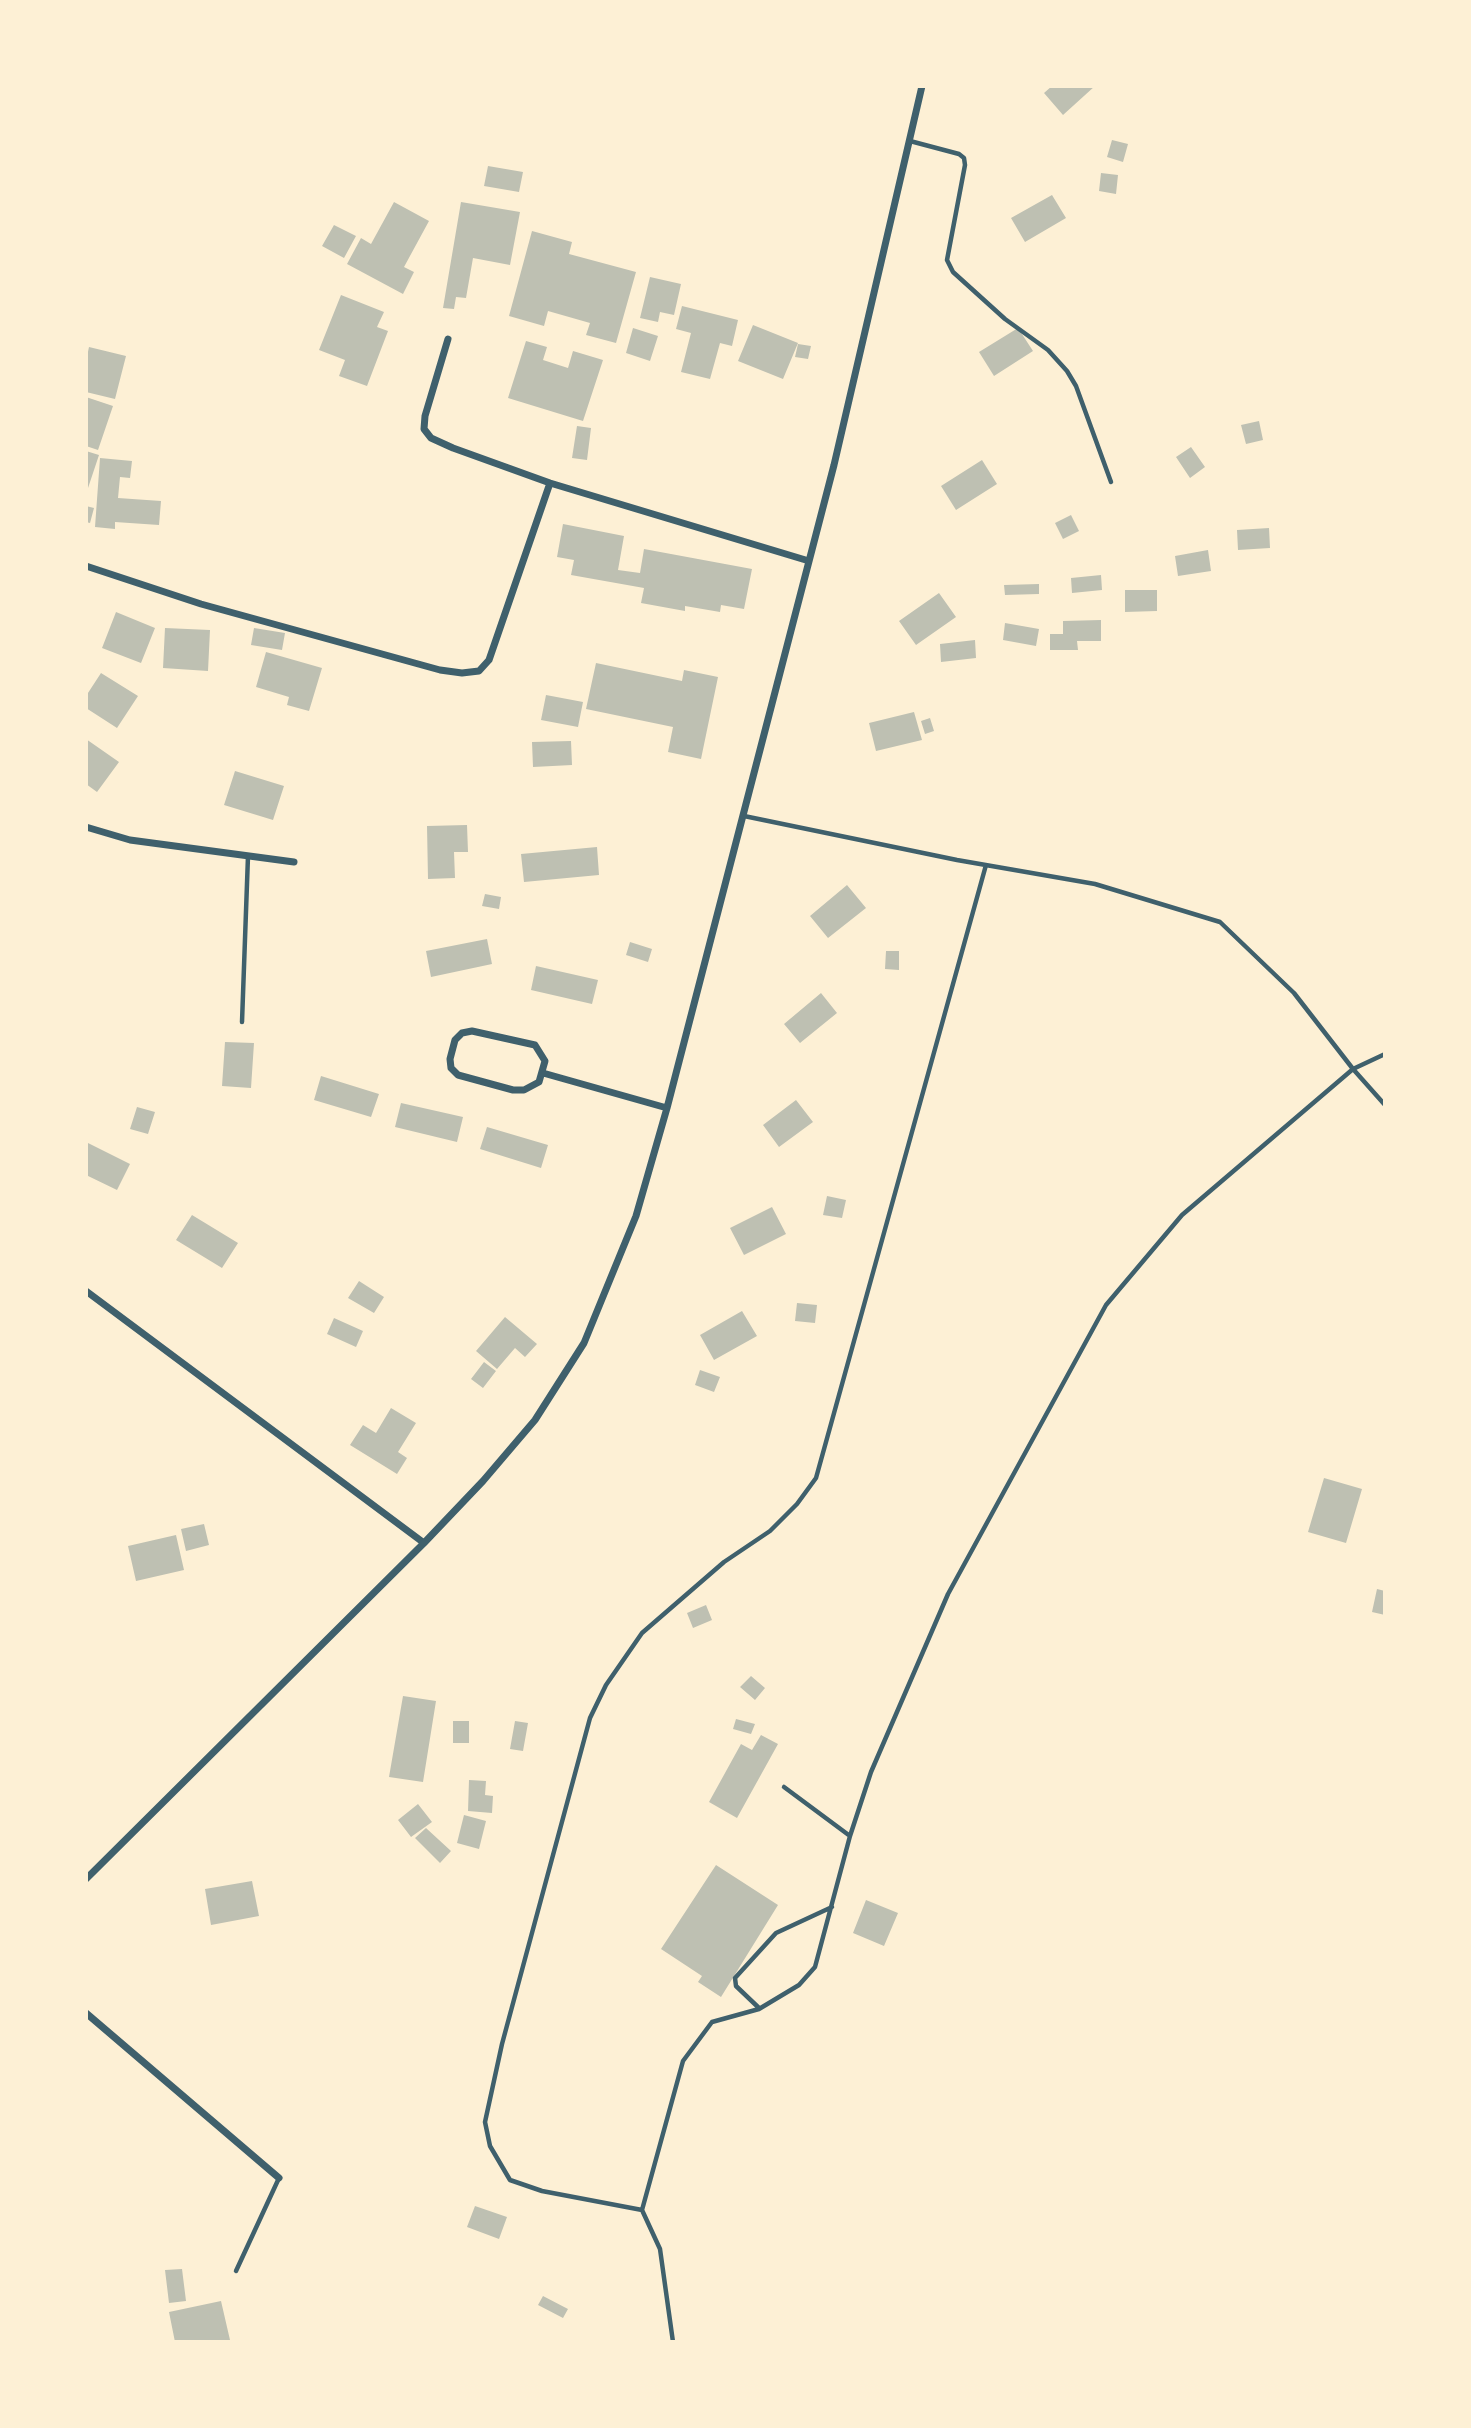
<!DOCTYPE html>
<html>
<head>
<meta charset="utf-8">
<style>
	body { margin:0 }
	#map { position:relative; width:1471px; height:2428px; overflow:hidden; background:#fdf0d5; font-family:"PT Serif",serif }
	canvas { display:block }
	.frame { position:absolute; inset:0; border:88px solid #fdf0d5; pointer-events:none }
</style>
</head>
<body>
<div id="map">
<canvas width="1471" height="2428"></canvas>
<div class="frame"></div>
</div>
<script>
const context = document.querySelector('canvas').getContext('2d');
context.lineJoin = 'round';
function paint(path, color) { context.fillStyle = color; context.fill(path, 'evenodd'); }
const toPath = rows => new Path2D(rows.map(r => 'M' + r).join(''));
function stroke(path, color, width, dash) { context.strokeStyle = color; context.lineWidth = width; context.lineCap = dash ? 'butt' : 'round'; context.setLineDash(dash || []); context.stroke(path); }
paint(toPath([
	[1052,86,1095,86,1063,115,1044,93],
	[1112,140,1128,144,1123,162,1107,157],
	[488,166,523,172,519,192,484,186],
	[1101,173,1118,175,1116,194,1099,191],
	[1052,195,1066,218,1025,242,1011,218],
	[394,202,429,221,404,267,414,272,403,294,347,264,361,238,371,244],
	[461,202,520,212,510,265,473,258,466,298,456,297,454,309,443,308],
	[334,225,356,236,344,258,322,246],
	[532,231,572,242,569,254,636,272,616,343,586,335,590,323,548,311,544,326,509,316],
	[650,277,681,284,674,315,660,312,658,322,640,318],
	[341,295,384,312,377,327,388,331,367,386,339,376,345,360,319,350],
	[682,306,738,320,732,346,720,343,710,379,681,372,691,333,676,329],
	[753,325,798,343,783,379,738,361],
	[633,328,658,336,650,361,626,353],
	[1018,328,1033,351,994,376,979,352],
	[526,341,547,347,543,360,568,368,573,351,603,360,583,421,508,398],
	[798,344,811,346,808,359,795,357],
	[89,347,126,356,115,399,86,392,86,361],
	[86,397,113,406,98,450,86,446],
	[1259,421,1263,440,1246,444,1241,425],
	[577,426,591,428,587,460,572,458],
	[1191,447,1205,467,1190,478,1176,457],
	[86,451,99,455,86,494],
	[100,458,132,461,130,478,120,477,118,498,161,501,159,525,115,522,115,529,95,527],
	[982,460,997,484,956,510,941,486],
	[86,506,94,508,90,523,86,522],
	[1071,515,1079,531,1063,539,1055,523],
	[563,524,624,536,618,570,640,573,644,549,752,569,744,609,721,605,720,612,685,606,685,611,641,603,644,588,571,575,574,560,557,557],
	[1269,528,1270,548,1238,550,1237,530],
	[1208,550,1211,571,1178,576,1175,556],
	[1101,575,1102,590,1072,593,1071,578],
	[1039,584,1039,594,1005,595,1004,585],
	[1125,590,1157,590,1157,611,1125,612],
	[939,593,956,617,916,645,899,621],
	[116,612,155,628,141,663,102,648],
	[1101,620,1101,641,1077,641,1078,650,1050,650,1050,634,1063,634,1063,621],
	[1005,623,1039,629,1036,646,1003,640],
	[165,628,210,630,208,671,163,668],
	[254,628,285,633,282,650,251,645],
	[975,640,976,658,941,662,940,644],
	[266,652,322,668,309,711,287,705,289,697,256,687],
	[596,663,682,681,684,670,718,677,701,759,668,752,673,727,586,709],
	[101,673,138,696,117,728,86,708,86,696],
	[546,695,583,702,578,727,541,720],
	[914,712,922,740,876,751,869,723],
	[930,718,934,731,925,734,921,721],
	[86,739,119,762,97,792,86,784],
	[571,741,572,765,533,767,532,742],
	[235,771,284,786,273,820,224,805],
	[467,825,468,852,454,852,455,878,428,879,427,826],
	[597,847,599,875,524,882,521,854],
	[847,885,866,908,828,938,810,916],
	[485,894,501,897,499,909,482,906],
	[487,939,492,964,431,977,426,951],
	[630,942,652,949,648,962,626,955],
	[886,951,899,951,899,970,885,969],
	[536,966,598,980,592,1004,531,990],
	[821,993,837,1013,800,1043,784,1024],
	[225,1042,254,1043,251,1088,222,1086],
	[321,1076,379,1094,371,1117,314,1100],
	[796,1100,813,1122,779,1147,763,1125],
	[401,1103,463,1117,457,1142,395,1127],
	[137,1107,155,1112,148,1134,130,1129],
	[487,1127,548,1145,541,1168,480,1149],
	[86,1142,130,1164,117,1190,86,1175],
	[827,1196,846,1200,842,1218,823,1215],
	[772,1207,786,1234,744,1255,730,1228],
	[192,1215,238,1243,222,1268,176,1240],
	[359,1281,384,1297,374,1313,348,1298],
	[797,1303,817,1305,815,1323,795,1321],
	[742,1311,757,1336,714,1360,700,1335],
	[505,1317,537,1344,525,1357,515,1348,497,1369,476,1351],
	[334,1318,363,1331,356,1347,327,1334],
	[484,1362,496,1371,483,1388,471,1379],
	[700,1370,720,1377,714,1392,695,1385],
	[391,1408,416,1423,398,1452,407,1458,397,1474,350,1445,363,1425,376,1433],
	[1324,1478,1362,1489,1346,1543,1308,1532],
	[204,1524,209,1545,186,1551,181,1529],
	[176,1535,184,1570,136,1581,128,1546],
	[1377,1589,1385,1591,1385,1615,1372,1612],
	[706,1605,712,1620,693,1628,687,1613],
	[751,1676,765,1688,755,1700,740,1687],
	[403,1696,436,1701,423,1782,389,1777],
	[736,1719,755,1724,751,1734,733,1729],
	[453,1721,469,1721,469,1743,453,1743],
	[515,1721,528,1723,523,1751,510,1749],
	[761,1735,778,1744,737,1818,709,1802,741,1744,752,1750],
	[469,1780,486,1781,485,1795,493,1796,492,1813,468,1811],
	[418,1804,432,1822,411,1837,398,1820],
	[464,1815,486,1821,479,1849,457,1843],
	[426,1828,451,1851,440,1863,415,1838],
	[716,1865,778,1905,721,1997,698,1982,702,1976,661,1949],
	[252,1881,259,1916,211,1925,205,1889],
	[866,1900,898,1913,884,1946,853,1933],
	[475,2206,507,2217,499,2239,467,2227],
	[182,2269,186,2301,169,2303,165,2270],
	[543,2296,568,2309,563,2318,538,2305],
	[221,2301,230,2340,217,2342,175,2342,169,2312]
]), '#bec0b2');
stroke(toPath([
	[910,141,959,154,964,158,965,165,947,260,953,272,1005,319,1048,350,1067,371,1076,386,1111,482],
	[242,1022,248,856],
	[1385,1054,1353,1069,1385,1105],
	[784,1787,850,1836],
	[759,2008,736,1986,735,1978,776,1933,832,1907],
	[642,2210,542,2191,510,2180,490,2146,485,2122,502,2044,590,1718,606,1685,642,1633,724,1562,770,1531,797,1504,816,1478,986,865],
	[236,2271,279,2178],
	[673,2342,660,2249,642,2210,683,2061,712,2022,759,2009,799,1985,815,1967,850,1836,871,1772,948,1594,1106,1305,1182,1215,1353,1069,1294,993,1220,922,1095,884,957,860,744,816]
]), '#3f606c', 4.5);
stroke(toPath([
	[448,339,425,416,424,429,431,438,453,448,550,483,809,561],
	[86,566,201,604,440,670,462,673,479,671,489,660,550,483],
	[86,827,130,840,294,862],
	[472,1031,535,1045,545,1061,539,1082,524,1090,513,1090,458,1075,451,1068,450,1059,455,1040,462,1033,472,1031],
	[543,1073,667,1108],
	[86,1291,424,1543],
	[86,1879,424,1543,483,1481,535,1420,584,1343,636,1216,667,1108,834,465,922,86],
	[86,2013,279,2178]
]), '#3f606c', 7);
</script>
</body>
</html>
